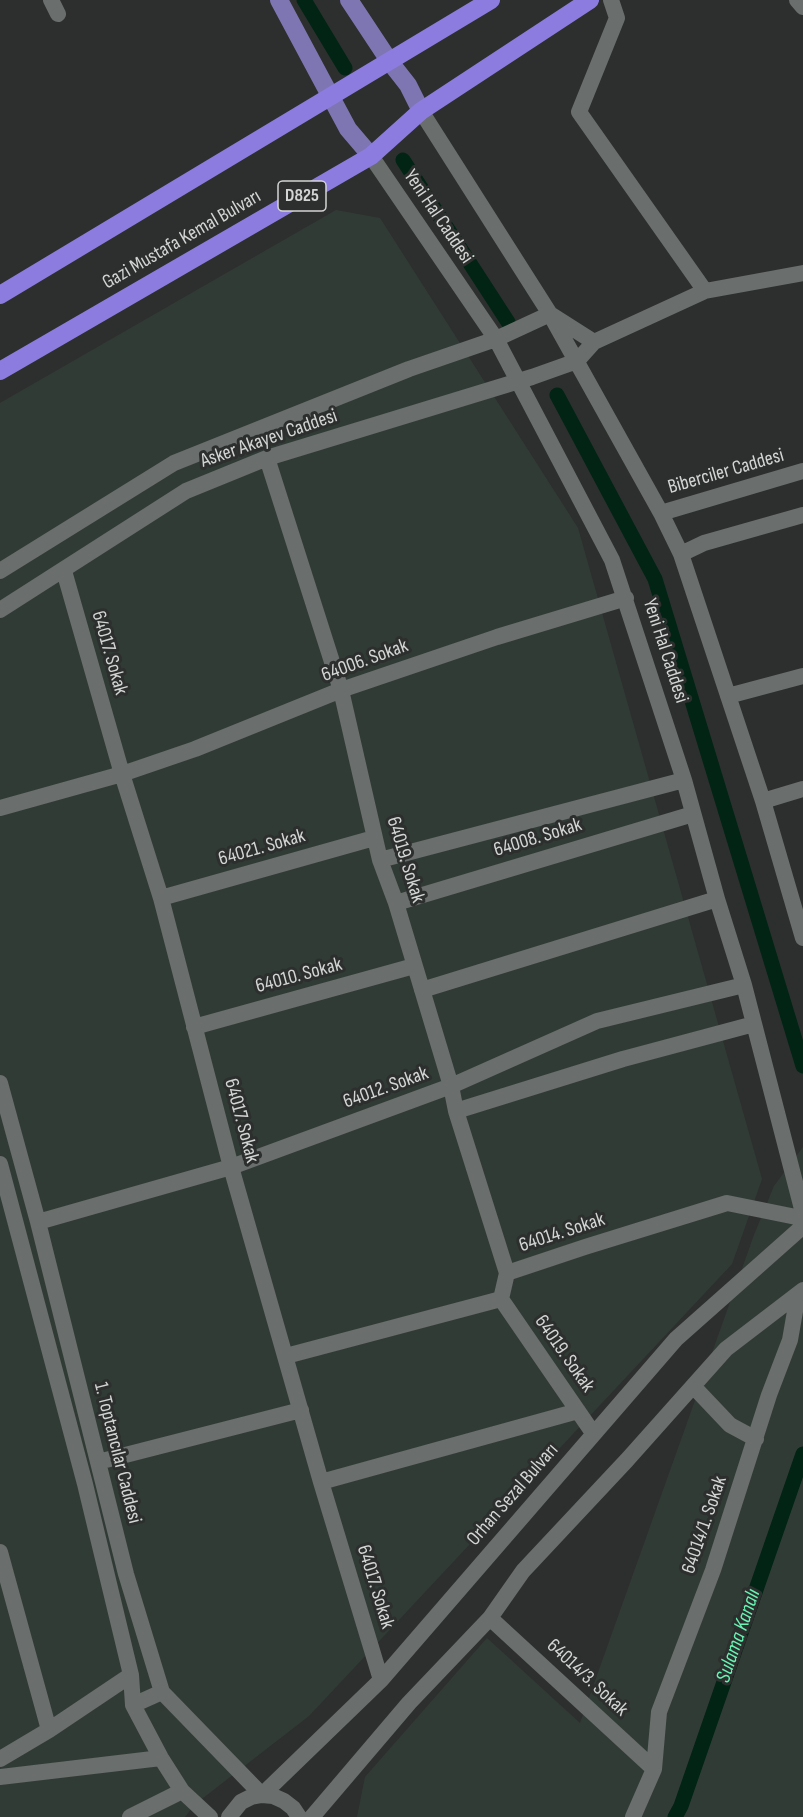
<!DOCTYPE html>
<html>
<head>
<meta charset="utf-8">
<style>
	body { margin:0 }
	canvas { display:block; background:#2c2f2d }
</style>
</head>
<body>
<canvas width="803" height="1817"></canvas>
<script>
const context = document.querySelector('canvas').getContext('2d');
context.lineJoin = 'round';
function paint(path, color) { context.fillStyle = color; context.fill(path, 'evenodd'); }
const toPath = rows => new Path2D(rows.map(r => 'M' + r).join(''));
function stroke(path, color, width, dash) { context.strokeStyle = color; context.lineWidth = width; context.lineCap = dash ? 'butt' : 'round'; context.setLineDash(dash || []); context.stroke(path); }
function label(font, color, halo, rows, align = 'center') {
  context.font = font + ' "Sofia Sans Condensed",sans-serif'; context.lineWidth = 6; context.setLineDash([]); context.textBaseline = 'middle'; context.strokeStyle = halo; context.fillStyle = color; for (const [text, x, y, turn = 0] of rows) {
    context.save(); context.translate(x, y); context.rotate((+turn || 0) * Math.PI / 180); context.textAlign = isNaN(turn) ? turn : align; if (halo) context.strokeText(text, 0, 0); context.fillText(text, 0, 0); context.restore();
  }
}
paint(toPath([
	[336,210,380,218,578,528,762,1179,732,1264,309,1716,194,1805,185,1817,0,1817,0,403],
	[803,1147,803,1817,357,1817,365,1777,487,1638,580,1723,754,1235,774,1186]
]), '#313b36');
stroke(toPath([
	[304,0,345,68],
	[403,160,508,322],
	[557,395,655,579,803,1066],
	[675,1817,681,1806,803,1454]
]), '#012415', 15);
stroke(toPath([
	[51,0,58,14],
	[611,0,617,18,579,112,705,291],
	[797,0,803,7],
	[421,111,550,314,661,513,681,554,763,801,803,938],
	[371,156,496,339,612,560,684,780,717,899,744,985,802,1209],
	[267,458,341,690,380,860,396,903,451,1086,456,1111,507,1273],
	[661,513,803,471],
	[681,554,704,543,803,515],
	[0,571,174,463,409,369,496,339,550,314,594,342],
	[64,571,122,774,161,898,231,1167,321,1482,381,1680],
	[0,610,186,491,267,458,532,377,577,361,594,342,705,291,803,273],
	[728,696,803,676],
	[763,801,803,789],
	[0,808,122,774,195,749,341,690,497,637,626,598],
	[380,860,684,780],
	[161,898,374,838],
	[396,903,693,814],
	[422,990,717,899],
	[194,1027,414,966],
	[0,1083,38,1222,126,1574,162,1692,262,1795,381,1680,676,1339,801,1228],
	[456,1111,623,1059,754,1024],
	[0,1164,85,1484,131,1675,133,1705,161,1758,182,1791,210,1817],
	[38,1222,231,1167,451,1086,597,1021,744,985],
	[501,1299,593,1433],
	[286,1356,501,1299,507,1273,585,1247,727,1203,801,1218],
	[693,1386,730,1425,756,1439],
	[98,1462,301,1410],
	[321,1482,578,1411],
	[0,1552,49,1730],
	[490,1618,654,1769],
	[133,1705,162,1692],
	[0,1759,49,1730,131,1675],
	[0,1777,161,1758],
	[130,1817,182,1791],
	[229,1817,241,1802,251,1797,262,1795,273,1796,284,1801,293,1808,299,1817],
	[312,1817,409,1703,490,1618,523,1571,627,1460,726,1349,803,1290],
	[633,1817,654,1769,659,1712,713,1570,769,1395,790,1340,798,1294]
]), '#6a6e6c', 16);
stroke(toPath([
	[279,0,348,129,371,156],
	[349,0,390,62,408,85,421,111]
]), '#7e76b2', 18);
stroke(toPath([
	[0,295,491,0],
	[0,371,371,156,421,111,590,0]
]), '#8c7ce0', 18);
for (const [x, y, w] of [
	[302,196,48]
]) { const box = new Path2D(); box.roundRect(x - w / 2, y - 15, w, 30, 4.5); context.fillStyle = '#2c2f2d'; context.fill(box); stroke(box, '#d3d5d4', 1.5); }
label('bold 18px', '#d3d5d4', null, [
	["D825",302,196]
]);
label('20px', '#d3d5d4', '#2c2f2d', [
	["Yeni Hal Caddesi",438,217,56],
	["Gazi Mustafa Kemal Bulvarı",182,240,-30],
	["Asker Akayev Caddesi",269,439,-19],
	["Biberciler Caddesi",726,472,-16],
	["Yeni Hal Caddesi",665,651,72],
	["64017. Sokak",109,653,74],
	["64006. Sokak",365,661,-20],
	["64008. Sokak",538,838,-17],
	["64021. Sokak",262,848,-16],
	["64019. Sokak",405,860,73],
	["64010. Sokak",299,976,-15],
	["64012. Sokak",386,1088,-20],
	["64017. Sokak",241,1121,75],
	["64014. Sokak",562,1233,-18],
	["64019. Sokak",564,1354,55],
	["1. Toptancılar Caddesi",117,1453,76],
	["Orhan Sezal Bulvarı",513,1495,-49],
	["64014/1. Sokak",705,1525,-71],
	["64017. Sokak",375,1587,73],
	["64014/3. Sokak",587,1678,43]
]);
label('italic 21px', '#66f4b3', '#2c2f2d', [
	["Sulama Kanalı",739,1636,-71]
]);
</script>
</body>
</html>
